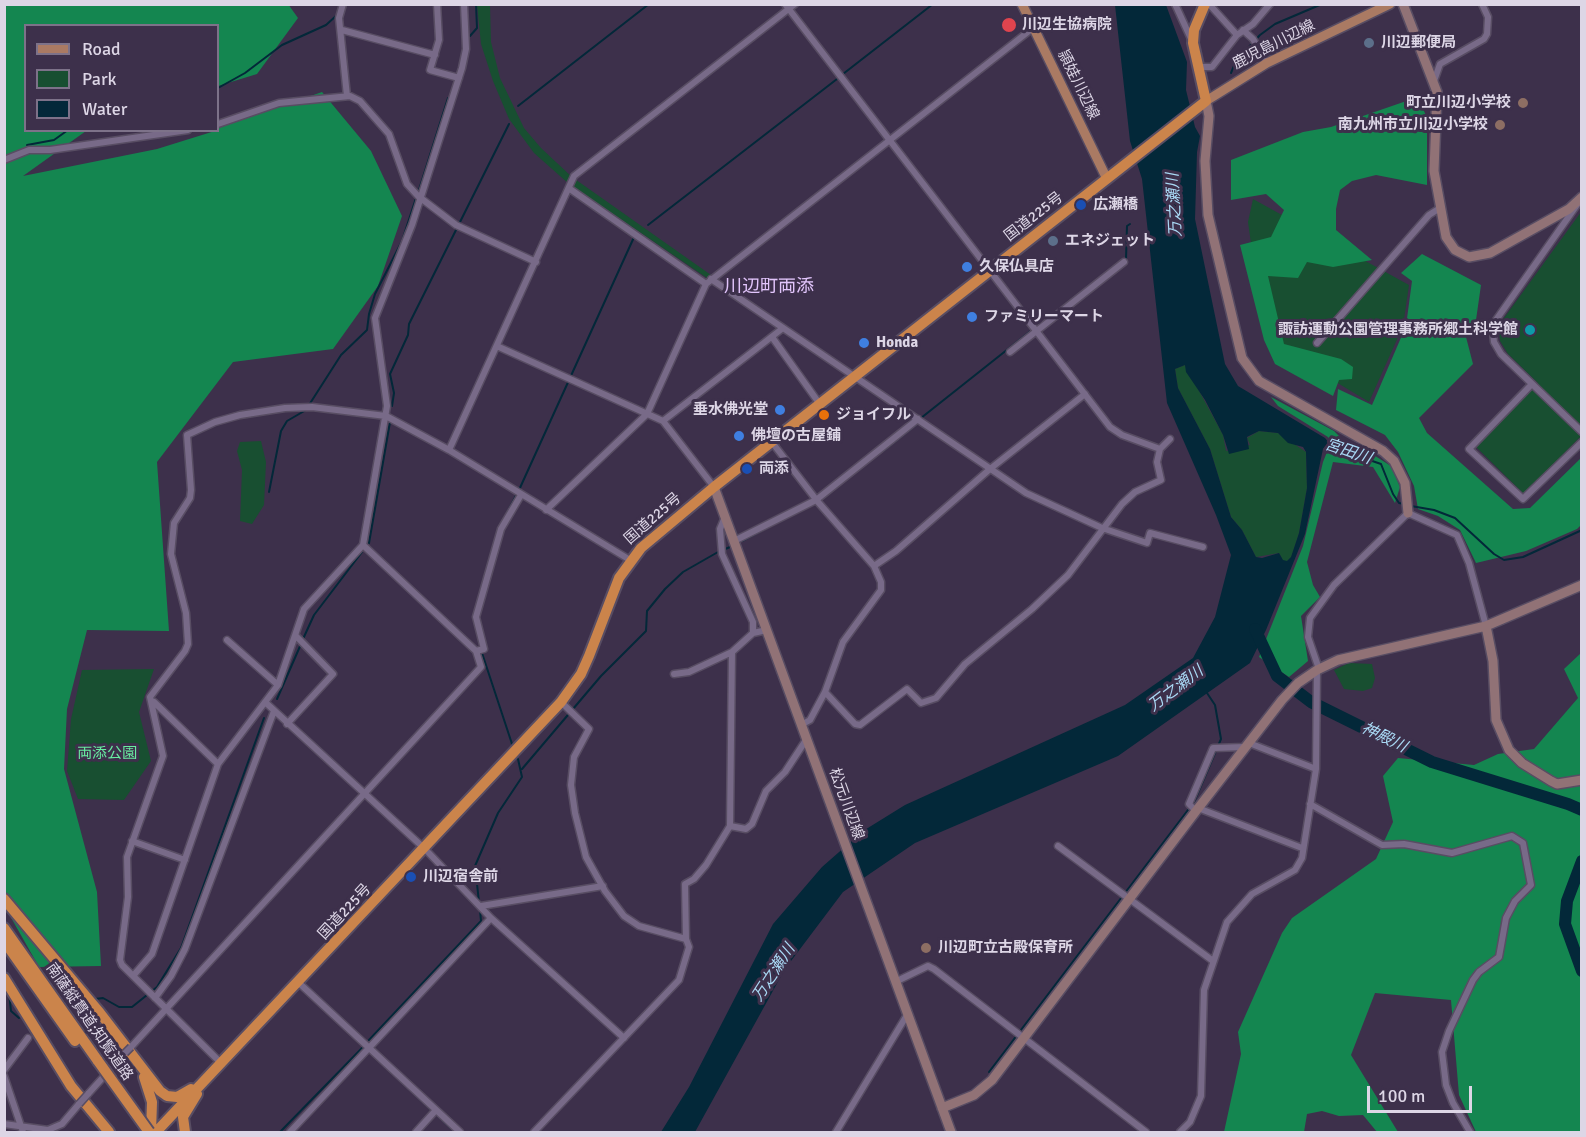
<!DOCTYPE html>
<html>
<head>
<meta charset="utf-8">
<style>
	body { margin:0 }
	#map { position:relative; width:1586px; height:1137px; overflow:hidden; background:#3d304b; font-family:Signika,sans-serif }
	canvas { display:block }
	.frame { position:absolute; inset:0; border:6px solid #ddd6e6; pointer-events:none }
	.legend { position:absolute; left:24px; top:24px; width:195px; height:108px; box-sizing:border-box; background:#3d304b; border:2px solid #7d7289; margin:0; padding:8px 10px; list-style:none; font-size:18px; color:#ddd6e6 }
	.legend li { display:flex; align-items:center; gap:12px; height:30px }
	.legend b { width:30px; border:2px solid #7d7289 }
	.scale { position:absolute; left:1367px; top:1086px; width:105px; height:27px; box-sizing:border-box; border:3px solid #ddd6e6; border-top:0; padding-left:8px; font-size:18px; line-height:21px; white-space:nowrap; color:#ddd6e6; -webkit-text-stroke:4px #3d304b; paint-order:stroke }
</style>
</head>
<body>
<div id="map">
<canvas width="1586" height="1137"></canvas>
<div class="frame"></div>
<ul class="legend">
<li><b style="height:8px;background:#aa7a63"></b>Road</li>
<li><b style="height:16px;background:#184f31"></b>Park</li>
<li><b style="height:16px;background:#032839"></b>Water</li>
</ul>
<div class="scale">100 m</div>
</div>
<script>
const context = document.querySelector('canvas').getContext('2d');
context.lineJoin = 'round';
function paint(path, color) { context.fillStyle = color; context.fill(path, 'evenodd'); }
const toPath = rows => new Path2D(rows.map(r => 'M' + r).join(''));
function stroke(path, color, width, dash) { context.strokeStyle = color; context.lineWidth = width; context.lineCap = dash ? 'butt' : 'round'; context.setLineDash(dash || []); context.stroke(path); }
function label(font, color, halo, rows, align = 'center') {
  context.font = font + ' Signika,"Noto Sans JP",sans-serif'; context.lineWidth = 6; context.setLineDash([]); context.textBaseline = 'middle'; context.strokeStyle = halo; context.fillStyle = color; for (const [text, x, y, turn = 0] of rows) {
    context.save(); context.translate(x, y); context.rotate((+turn || 0) * Math.PI / 180); context.textAlign = isNaN(turn) ? turn : align; if (halo) context.strokeText(text, 0, 0); context.fillText(text, 0, 0); context.restore();
  }
}
paint(toPath([
	[477,5,490,5,491,42,500,78,524,128,541,148,572,177,711,275,707,278,569,184,534,153,509,119,493,81,481,44],
	[1253,199,1409,285,1403,326,1369,402,1273,344,1256,279,1248,222],
	[1581,212,1580,437,1524,494,1475,446,1538,383,1508,354,1500,341,1499,330,1504,318],
	[1185,365,1223,435,1226,451,1250,445,1247,438,1259,431,1278,433,1306,452,1307,488,1299,533,1291,558,1287,561,1283,561,1279,553,1256,557,1242,530,1231,517,1210,449,1178,388,1175,369],
	[261,441,266,462,264,505,252,524,240,521,242,470,237,451,240,442],
	[1349,663,1372,664,1375,678,1372,688,1363,691,1344,689,1334,670],
	[154,669,139,712,151,761,124,800,78,799,67,771,71,719,82,670]
]), '#184f31');
paint(toPath([
	[288,4,298,18,257,74,218,86,218,26,26,26,26,130,86,131,23,176,157,149,218,130,218,128,322,92,371,151,402,216,378,286,333,349,233,362,157,462,169,631,87,630,67,709,64,769,97,892,101,966,39,967,5,907,4,5],
	[1418,97,1427,118,1427,185,1376,175,1352,181,1340,190,1336,209,1336,230,1372,260,1333,267,1307,262,1298,278,1268,276,1284,344,1341,359,1353,367,1352,379,1339,380,1333,396,1275,364,1264,340,1240,245,1271,237,1284,210,1266,194,1231,200,1231,160,1303,132,1331,127],
	[1422,254,1481,285,1474,334,1466,337,1473,364,1419,418,1427,433,1513,509,1530,508,1581,458,1581,525,1577,529,1526,551,1476,563,1460,530,1438,516,1418,509,1414,486,1398,452,1385,435,1336,410,1338,389,1372,405,1406,326,1412,281,1401,273],
	[1271,397,1334,431,1349,446,1372,454,1391,466,1400,487,1395,503,1373,467,1333,462,1307,562,1313,585,1320,597,1301,616,1308,661,1289,677,1259,657,1303,546,1323,462,1331,442,1328,437,1278,406],
	[1581,653,1581,1132,1476,1132,1459,1095,1451,1000,1375,993,1351,1055,1398,1132,1377,1132,1363,1115,1339,1116,1322,1111,1307,1114,1304,1132,1224,1132,1241,1054,1238,1032,1282,933,1292,918,1376,859,1393,822,1383,776,1398,758,1474,765,1498,754,1534,749,1578,698,1564,669]
]), '#148650');
paint(toPath([
	[1115,5,1166,5,1187,62,1186,90,1195,127,1200,136,1197,152,1195,219,1225,364,1238,386,1325,438,1329,443,1323,449,1305,534,1266,630,1250,663,1118,756,915,843,843,892,785,969,695,1132,661,1132,689,1087,773,924,822,867,863,831,905,805,1125,705,1193,658,1215,617,1231,555,1216,515,1167,403,1142,179,1130,141],
	[1185,365,1186,372,1205,400,1223,435,1229,454,1249,449,1247,437,1259,431,1278,433,1288,443,1303,447,1306,452,1307,488,1299,533,1291,557,1287,561,1283,560,1279,553,1262,558,1256,557,1242,530,1231,517,1210,449,1178,388,1175,369]
]), '#032839');
stroke(toPath([
	[470,36,477,28,476,4],
	[1231,73,1236,61,1260,35,1275,24,1322,4],
	[843,74,933,4],
	[218,88,245,73,282,45,326,25,337,15],
	[518,106,649,4],
	[27,145,54,140,68,130],
	[418,193,448,98],
	[648,225,837,79],
	[1123,261,1126,259,1127,226,1130,224],
	[309,405,341,355,367,330,369,314,375,294,402,241,416,198],
	[392,406,394,393,390,374,408,335,409,324,509,124],
	[921,418,1032,330],
	[1326,445,1381,464,1393,494,1399,503,1405,504],
	[883,451,917,424],
	[269,492,281,431,287,421,306,410],
	[1411,506,1434,510,1455,518,1494,554,1504,560,1523,557,1582,530],
	[500,526,519,490,635,235],
	[742,541,774,524],
	[369,543,390,422],
	[723,550,730,547],
	[303,639,314,615,362,552],
	[481,650,513,747],
	[277,699,301,644],
	[522,769,601,676,646,631,647,611,665,589,683,572,718,552],
	[479,902,475,866,498,813,522,777,518,759],
	[9,993,11,1011,19,1018],
	[95,999,103,998,119,1007,132,1007,157,987,181,948,264,718],
	[369,1040,481,921,480,910],
	[989,1072,1194,802,1221,739,1215,705,1207,693],
	[392,1073,455,1132],
	[280,1132,364,1046]
]), '#032839', 2);
stroke(toPath([
	[1255,629,1277,676,1311,702,1432,762,1568,804,1582,810],
	[1582,861,1567,901,1565,924,1582,971]
]), '#032839', 12);
const street = toPath([
	[343,4,339,18,347,96],
	[437,4,439,40,430,70,459,78],
	[785,4,1110,427,1122,435,1160,449],
	[1175,4,1193,43],
	[1209,4,1237,35],
	[342,30,435,55],
	[1243,30,1253,39,1267,63],
	[1198,67,1212,67,1237,35,1253,24,1270,4],
	[1434,81,1440,64,1484,39,1487,34,1488,17,1482,4],
	[218,124,279,103,350,96,360,101,389,134,407,184,418,196,456,225,536,262],
	[4,160,29,150,50,150,188,130],
	[570,189,706,284],
	[1579,202,1496,320,1493,333,1494,342,1501,354,1582,432],
	[711,279,1026,493,1102,528,1147,543,1150,533,1203,547],
	[772,337,819,403],
	[1317,343,1429,215,1440,208],
	[499,347,663,421,714,487],
	[1010,352,1124,262],
	[1532,384,1469,449,1523,499,1582,442],
	[663,421,783,328],
	[771,441,818,502,874,566,881,582,881,590,843,642,825,692,810,720,801,725],
	[449,450,574,176,795,4],
	[546,510,647,414,706,284,1033,28],
	[725,517,720,529,722,554,753,622,753,633],
	[734,541,816,500,918,419],
	[874,566,896,551,990,469,1085,394],
	[227,640,278,685],
	[476,651,484,649,476,617,501,529,521,495],
	[1319,669,1308,637,1310,618,1334,585,1408,513,1457,535,1469,563,1486,626],
	[674,674,689,672,732,652],
	[825,692,855,724,860,725,907,689,921,703,936,698,965,664,1032,609,1068,575,1122,504,1135,492,1161,480,1157,462,1160,449,1170,439],
	[265,702,425,849,491,918,624,1038],
	[561,702,589,729,574,757,571,785,575,813,586,857,605,891,624,916,639,926,686,939],
	[287,724,333,674,296,636],
	[1249,743,1316,769],
	[218,764,278,685,304,609,363,545,387,406,375,318,412,225,462,68,466,49,464,4],
	[1310,804,1382,845,1404,844,1452,853,1512,836,1523,843,1531,885,1515,901,1506,918,1499,957,1479,972,1473,980,1449,1031,1442,1052,1446,1085,1453,1103,1470,1132],
	[1198,808,1302,848],
	[1196,811,1189,804,1213,748,1245,747],
	[730,826,746,829,752,824,766,791,785,772,806,740],
	[132,841,185,860],
	[1058,846,1213,961],
	[481,906,603,886],
	[133,976,152,954,218,764,154,702],
	[895,982,928,966,934,969,1146,1132],
	[299,983,460,1132],
	[155,998,171,976,185,949,274,711],
	[131,1047,481,667,476,651,363,545],
	[220,1062,122,965,120,960,128,897,127,857,163,756,150,697,185,651,188,644,186,613,171,554,174,523,190,498,191,490,187,435,215,422,240,415,285,408,312,407,386,416,449,450,630,560],
	[4,1070,28,1038],
	[4,1076,23,1132],
	[88,1094,125,1053],
	[4,1124,48,1130,62,1124,79,1104],
	[290,1132,491,918],
	[416,1132,436,1110],
	[534,1132,679,980,689,947,686,939,685,884,694,879,706,865,730,826,732,652,753,633,767,630],
	[836,1132,907,1015],
	[1180,1132,1190,1122,1201,1096,1204,990,1227,922,1252,894,1295,870,1302,858,1316,769,1317,670]
]);
const secondary = toPath([
	[1403,4,1437,92,1434,171,1446,237,1455,250,1469,257,1490,253,1569,209,1582,197],
	[1206,101,1209,116,1205,161,1208,215,1242,358,1259,381,1383,451,1394,461,1405,483,1408,513],
	[714,487,951,1132],
	[1486,626,1493,661,1496,720,1509,750,1522,763,1551,781,1557,784,1582,780],
	[942,1108,974,1095,992,1080,1196,811,1282,700,1298,683,1317,670,1338,660,1486,626,1582,585]
]);
const primary = toPath([
	[1022,4,1107,179],
	[1206,101,1267,63,1390,4]
]);
const highway = toPath([
	[4,899,100,1013,160,1091,167,1096,177,1097,191,1089],
	[4,928,98,1061],
	[4,941,75,1041],
	[4,978,71,1086,109,1132],
	[144,1077,152,1102,151,1132],
	[156,1132,561,702,581,674,589,656,619,578,641,548,714,487,1206,101,1193,43,1194,30,1205,4],
	[185,1132,183,1117,197,1094]
]);
stroke(street, '#584d63', 9);
stroke(secondary, '#584d63', 12);
stroke(primary, '#584d63', 12);
stroke(highway, '#584d63', 14);
stroke(street, '#786a88', 6);
stroke(secondary, '#917276', 9);
stroke(primary, '#aa7a63', 9);
stroke(highway, '#cb844b', 10);
const streetBridge = toPath([
	[125,1053,131,1047],
	[79,1104,88,1094]
]);
const highwayBridge = toPath([
	[98,1061,149,1132]
]);
stroke(streetBridge, '#584d63', 9, []);
stroke(highwayBridge, '#584d63', 14, []);
stroke(streetBridge, '#786a88', 6);
stroke(highwayBridge, '#cb844b', 10);
for (const [x, y, r, color] of [
	[1009,25,8,"#e0444e"],
	[1369,43,6,"#5c6f8a"],
	[1523,103,6,"#8d6e63"],
	[1500,125,6,"#8d6e63"],
	[1081,205,6,"#1a4fb4"],
	[1053,241,6,"#5c6f8a"],
	[967,267,6,"#3f7fe0"],
	[972,317,6,"#3f7fe0"],
	[1530,330,6,"#0f9aa8"],
	[864,343,6,"#3f7fe0"],
	[780,410,6,"#3f7fe0"],
	[824,415,6,"#e8710a"],
	[739,436,6,"#3f7fe0"],
	[747,469,6,"#1a4fb4"],
	[411,877,6,"#1a4fb4"],
	[926,948,6,"#8d6e63"]
]) { const dot = new Path2D(); dot.arc(x, y, r, 0, 2 * Math.PI); context.fillStyle = color; context.fill(dot); stroke(dot, '#3d304b', 2); }
label('bold 15px', '#ddd6e6', '#3d304b', [
	["川辺生協病院",1022,25],
	["川辺郵便局",1381,43],
	["町立川辺小学校",1511,103,"right"],
	["南九州市立川辺小学校",1488,125,"right"],
	["広瀬橋",1093,205],
	["エネジェット",1065,241],
	["久保仏具店",979,267],
	["ファミリーマート",984,317],
	["諏訪運動公園管理事務所郷土科学館",1518,330,"right"],
	["Honda",876,343],
	["垂水佛光堂",768,410,"right"],
	["ジョイフル",836,415],
	["佛壇の古屋鋪",751,436],
	["両添",759,469],
	["川辺宿舎前",423,877],
	["川辺町立古殿保育所",938,948]
], 'left');
label('15px', '#ddd6e6', '#3d304b', [
	["鹿児島川辺線",1274,45,-27],
	["頴娃川辺線",1078,85,64],
	["国道225号",1034,217,-38],
	["国道225号",653,519,-41],
	["松元川辺線",846,804,70],
	["国道225号",345,912,-47],
	["南薩縦貫道;知覧道路",89,1022,55]
]);
label('15px', '#68eca1', '#3d304b', [
	["両添公園",107,754]
]);
label('italic 16px', '#a9d9f5', '#3d304b', [
	["万之瀬川",1175,205,-93],
	["宮田川",1348,452,19],
	["万之瀬川",1176,689,-37],
	["神殿川",1384,738,26],
	["万之瀬川",774,973,-57]
]);
label('18px', '#e2c5fc', '#3d304b', [
	["川辺町両添",769,287]
]);
</script>
</body>
</html>
